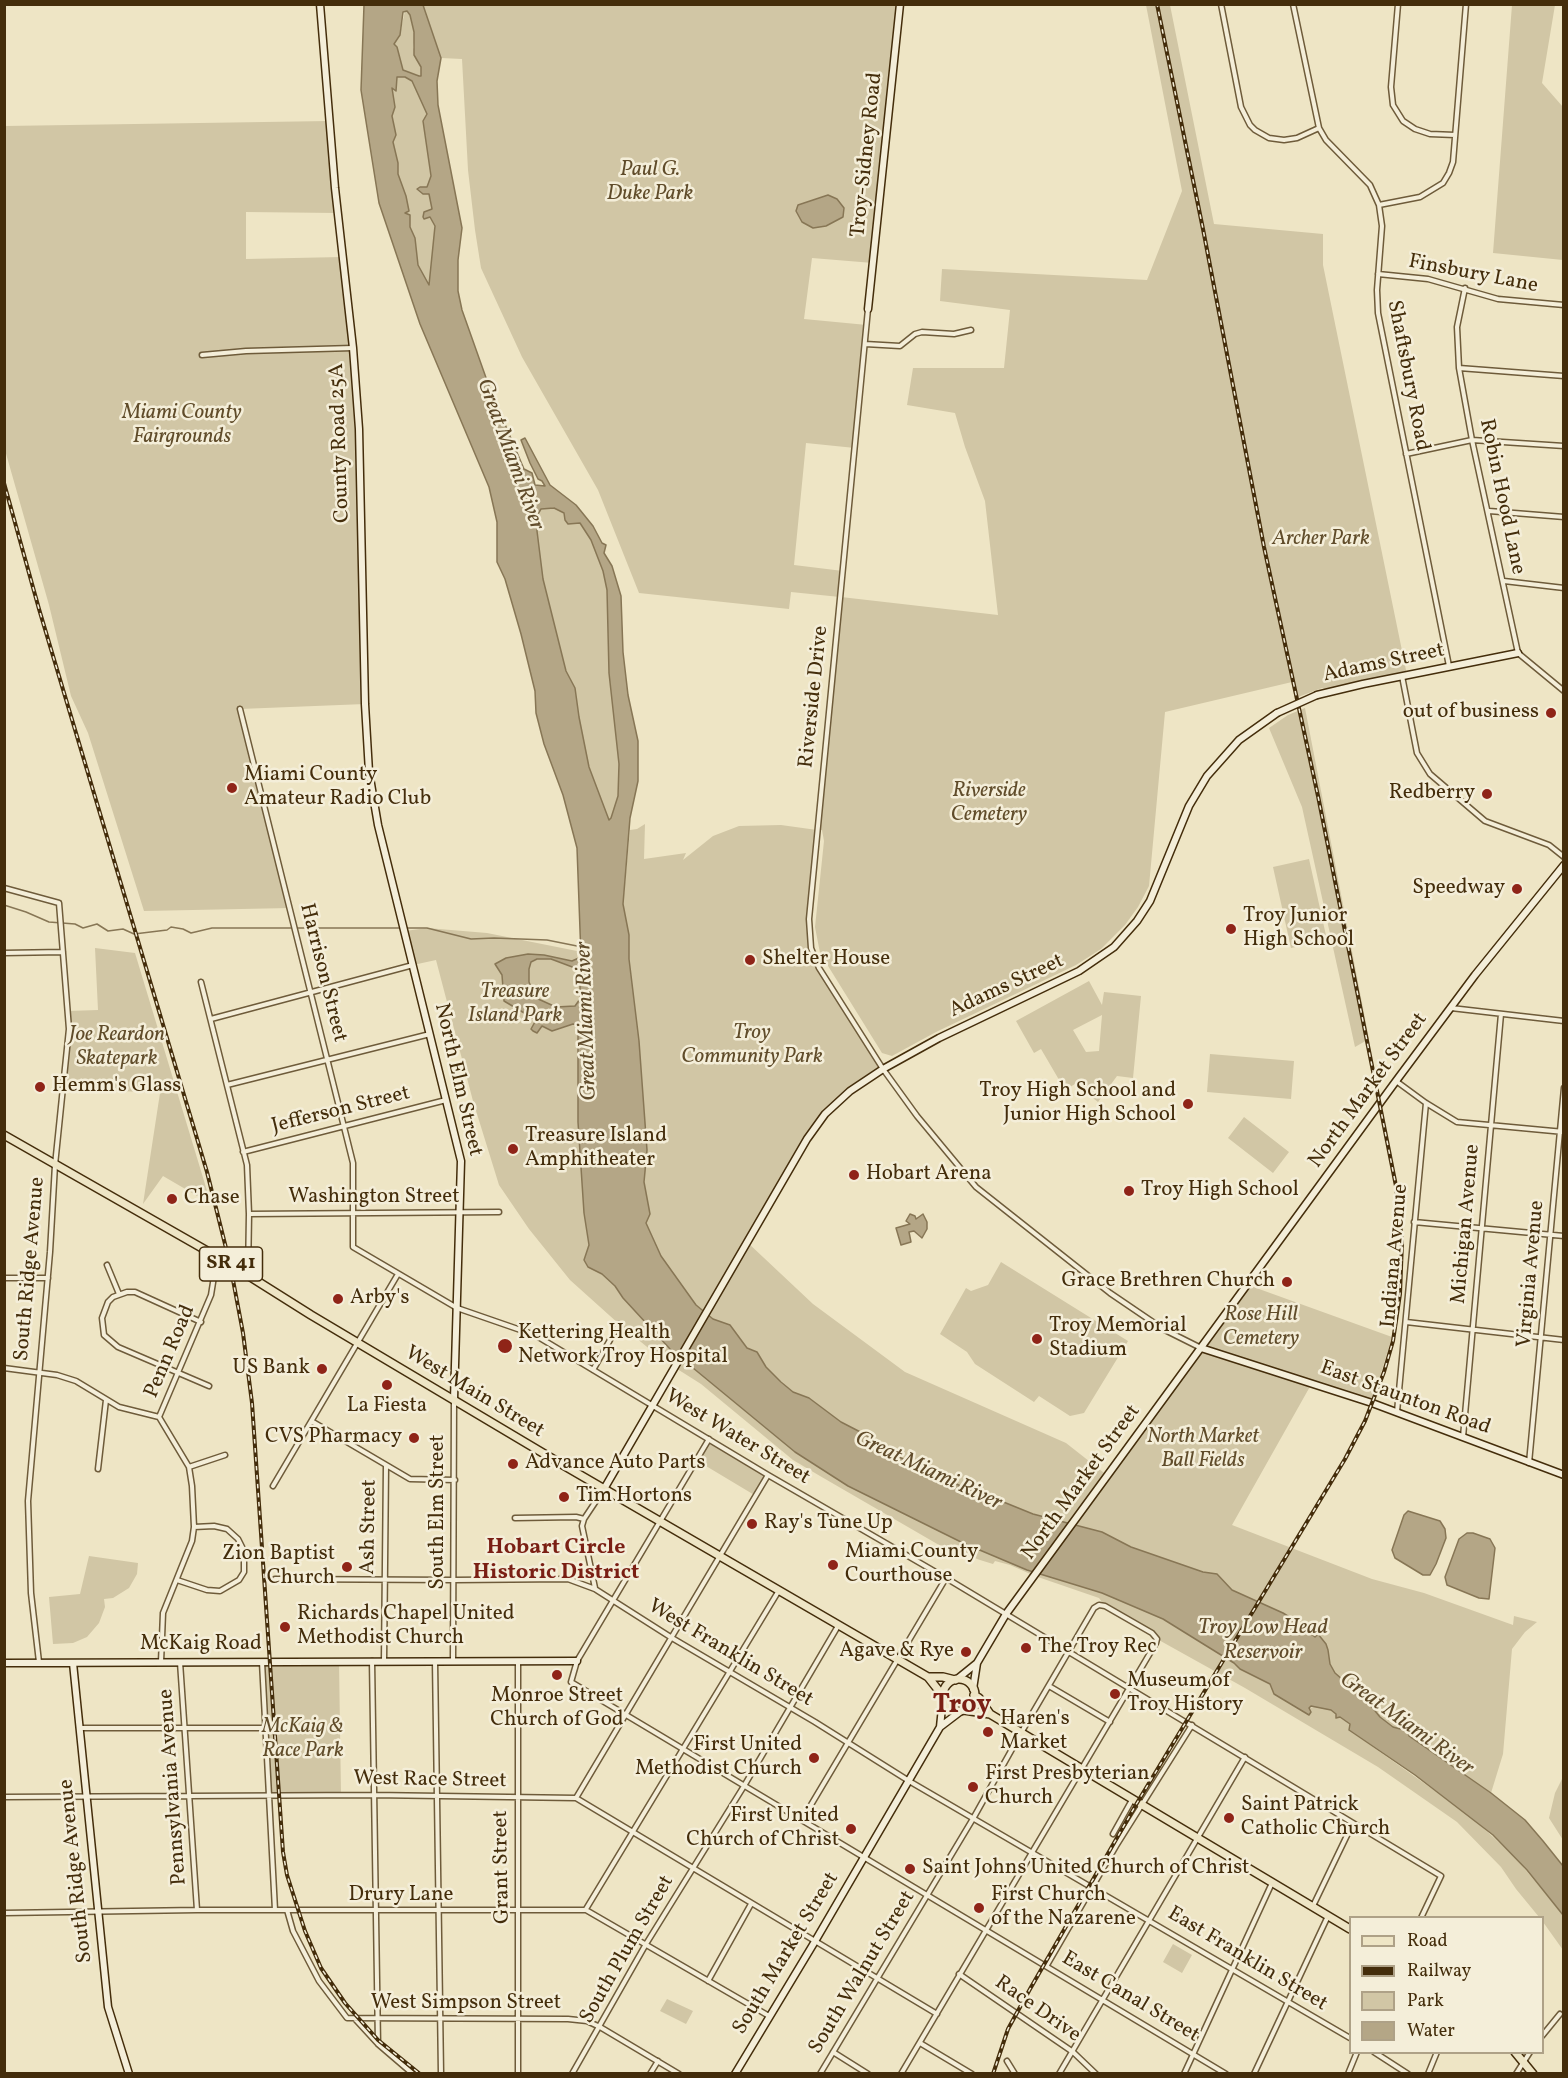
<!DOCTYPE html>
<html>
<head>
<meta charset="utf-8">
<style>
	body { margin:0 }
	#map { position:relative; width:1568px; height:2078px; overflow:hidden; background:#eee5c5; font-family:Vollkorn,serif }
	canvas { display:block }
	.frame { position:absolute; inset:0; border:6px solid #442d0b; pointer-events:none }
	.legend { position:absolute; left:1349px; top:1916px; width:195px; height:138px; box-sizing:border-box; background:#f4eed9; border:2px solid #aea187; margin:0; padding:8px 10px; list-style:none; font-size:18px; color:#442d0b }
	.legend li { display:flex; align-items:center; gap:12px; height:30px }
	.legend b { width:30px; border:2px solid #aea187 }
</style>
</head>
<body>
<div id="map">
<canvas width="1568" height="2078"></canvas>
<div class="frame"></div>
<ul class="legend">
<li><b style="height:8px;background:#eee5c5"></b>Road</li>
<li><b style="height:8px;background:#442d0b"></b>Railway</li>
<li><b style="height:16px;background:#d1c6a5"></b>Park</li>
<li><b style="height:16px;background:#b4a686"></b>Water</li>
</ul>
</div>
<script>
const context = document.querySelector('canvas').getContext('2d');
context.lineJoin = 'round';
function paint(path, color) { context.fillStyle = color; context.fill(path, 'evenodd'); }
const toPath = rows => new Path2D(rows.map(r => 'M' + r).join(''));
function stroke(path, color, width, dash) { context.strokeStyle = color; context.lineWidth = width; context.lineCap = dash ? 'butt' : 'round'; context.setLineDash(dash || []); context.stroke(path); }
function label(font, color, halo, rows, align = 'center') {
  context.font = font + ' Vollkorn,serif'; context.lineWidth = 5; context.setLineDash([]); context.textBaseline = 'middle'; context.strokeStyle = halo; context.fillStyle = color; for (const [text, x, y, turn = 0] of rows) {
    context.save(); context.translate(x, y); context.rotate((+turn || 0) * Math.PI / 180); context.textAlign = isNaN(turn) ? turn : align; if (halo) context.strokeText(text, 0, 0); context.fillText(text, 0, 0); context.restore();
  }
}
paint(toPath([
	[423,5,900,5,873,263,812,258,804,319,867,325,855,448,806,443,794,565,843,571,841,597,998,615,985,501,965,447,955,413,907,405,913,368,1004,368,1010,310,940,301,942,269,1147,280,1182,191,1146,5,1170,5,1214,224,1323,234,1323,265,1407,675,1332,691,1322,688,1298,697,1274,591,1292,682,1165,712,1149,886,1138,907,1125,925,1101,949,1076,965,936,1032,892,1056,882,1053,820,953,815,927,824,841,822,830,818,830,808,926,813,955,883,1069,861,1082,817,1124,747,1242,813,1304,905,1372,1066,1443,1108,1476,1248,1285,1392,1337,1372,1403,1312,1383,1232,1525,1372,1579,1424,1593,1513,1625,1514,1616,1537,1622,1525,1632,1512,1649,1503,1754,1491,1793,1409,1736,1409,1731,1393,1727,1380,1717,1367,1702,1334,1673,1330,1664,1328,1650,1317,1636,1283,1613,1232,1590,1216,1574,1203,1572,1131,1547,1102,1532,1033,1514,1001,1501,980,1495,901,1458,870,1437,841,1422,809,1398,793,1392,766,1367,757,1352,747,1348,730,1325,713,1319,696,1305,661,1256,646,1223,650,1214,644,1182,647,1150,639,1041,629,959,629,935,623,904,630,830,637,829,645,824,644,859,686,853,683,860,713,836,739,826,781,825,817,830,840,597,791,592,789,609,639,593,598,490,522,357,481,268,475,230,468,170,462,59,441,58],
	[1512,5,1555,5,1542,83,1563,107,1563,260,1493,253],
	[405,11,408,12,410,15,415,38,413,47,421,67,421,76,420,76,403,70,397,47,394,44,399,38],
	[397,77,405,77,412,81,427,113,427,116,423,121,431,176,427,187,417,189,423,194,429,194,432,207,430,217,435,226,431,278,428,286,418,265,415,238,410,227,410,215,405,213,409,211,406,196,398,174,398,163,393,143,392,116,395,107,392,88,396,90],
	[329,121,337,213,246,212,246,259,342,257,359,429,365,704,240,709,290,908,144,911,88,733,71,696,49,605,5,450,5,126],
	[554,508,564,513,568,524,580,523,591,540,603,571,607,590,609,673,619,764,618,796,611,818,608,820,589,767,579,717,575,688,566,671,543,579,537,531,538,514,541,509],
	[1305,708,1369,1039,1355,1047,1302,807,1269,728,1288,715],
	[1309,859,1327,940,1291,948,1273,867],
	[427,928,487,933,577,951,580,999,578,1025,578,1122,584,1212,589,1245,584,1260,588,1267,602,1274,615,1286,623,1298,670,1349,795,1452,848,1486,963,1543,1027,1570,1102,1593,1163,1619,1234,1663,1240,1669,1270,1684,1309,1708,1319,1706,1331,1710,1351,1724,1349,1730,1469,1815,1515,1857,1563,1915,1563,1950,1543,1922,1542,1918,1539,1917,1516,1889,1501,1867,1457,1822,1378,1767,1245,1688,1157,1639,1152,1633,1105,1606,1099,1598,1035,1576,1010,1565,995,1561,993,1564,980,1560,939,1545,820,1476,793,1460,701,1384,663,1360,619,1324,570,1280,529,1229,499,1185,473,1101,436,960,413,965,405,931],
	[95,948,135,953,211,1204,163,1176,143,1204,160,1093,64,1088,68,1011,98,1010],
	[1089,981,1102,1005,1104,992,1141,996,1133,1078,1117,1076,1098,1102,1075,1084,1065,1090,1041,1049,1034,1053,1016,1021],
	[1102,1015,1099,1051,1086,1052,1073,1030],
	[1210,1054,1294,1061,1291,1099,1207,1092],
	[1244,1117,1289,1152,1273,1173,1228,1138],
	[1001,1262,1128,1341,1084,1413,1070,1416,1039,1396,1034,1402,975,1364,967,1352,940,1334,966,1288,971,1291,988,1285],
	[709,1439,768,1475,756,1496,696,1460],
	[89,1556,138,1563,137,1574,129,1588,113,1598,104,1599,105,1607,99,1623,87,1637,73,1643,53,1644,49,1597,80,1594],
	[339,1661,341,1795,268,1795,262,1662],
	[1563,1777,1563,1840,1549,1818,1555,1793],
	[1173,1944,1192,1955,1182,1973,1163,1962],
	[667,1999,693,2011,686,2024,660,2011]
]), '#d1c6a5');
const water = toPath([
	[364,5,423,5,441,58,437,81,438,105,462,228,458,260,458,291,462,310,490,389,524,469,532,473,535,485,545,486,542,481,538,479,530,463,521,440,525,438,550,485,576,505,593,526,602,543,606,545,604,553,612,566,621,596,623,652,628,695,638,741,638,781,630,818,623,904,629,935,629,959,639,1041,647,1150,644,1182,650,1214,646,1223,661,1256,696,1305,713,1319,730,1325,747,1348,757,1352,766,1367,781,1382,793,1392,809,1398,841,1422,870,1437,901,1458,980,1495,1001,1501,1033,1514,1102,1532,1131,1547,1203,1572,1217,1574,1232,1590,1283,1613,1302,1625,1305,1624,1311,1625,1314,1628,1311,1634,1315,1637,1318,1634,1326,1644,1328,1650,1330,1664,1335,1673,1367,1701,1380,1717,1393,1727,1404,1730,1408,1729,1409,1736,1491,1793,1525,1820,1543,1841,1563,1866,1563,1915,1527,1870,1493,1835,1415,1775,1349,1730,1350,1724,1340,1717,1336,1718,1336,1714,1331,1710,1311,1706,1309,1708,1311,1712,1309,1715,1274,1694,1270,1684,1240,1669,1234,1663,1163,1619,1102,1593,1027,1570,963,1543,848,1486,795,1452,670,1349,623,1298,615,1286,602,1274,588,1267,584,1260,589,1245,584,1213,578,1122,578,1025,573,1024,552,1031,542,1026,537,1033,533,1031,531,1029,536,1020,504,1001,502,975,495,964,506,958,528,954,544,955,572,961,581,957,577,848,563,795,544,744,536,713,535,691,521,634,505,579,497,562,497,522,489,487,420,324,379,203,361,90,364,5],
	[407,11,410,15,414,32,414,55,421,67,421,76,419,76,403,70,397,47,394,44,400,35,403,12,407,11],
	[397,77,405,77,412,81,427,114,423,121,431,176,427,187,420,187,417,189,423,194,429,194,432,209,424,212,423,217,424,219,430,217,435,226,429,285,418,265,415,238,410,227,410,215,405,213,409,211,406,196,398,174,398,163,393,142,396,135,392,116,395,107,392,88,396,91,397,77],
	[554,508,564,513,565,520,568,524,580,523,591,540,603,571,607,590,609,673,619,764,618,796,611,818,609,820,589,767,579,717,575,688,566,671,543,579,537,531,538,514,541,509,554,508],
	[537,959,551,959,575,968,580,974,580,999,575,1006,556,1007,536,998,529,982,529,969,531,962,537,959],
	[828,195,837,199,844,208,843,217,826,226,813,228,802,222,796,211,798,205,828,195],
	[910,1214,915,1216,916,1219,923,1214,927,1222,927,1229,922,1238,914,1231,909,1232,911,1242,901,1245,896,1228,910,1224,906,1221,910,1214],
	[1408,1511,1440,1521,1445,1529,1446,1538,1436,1564,1430,1575,1423,1575,1395,1558,1392,1550,1404,1515,1408,1511],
	[1467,1533,1473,1533,1490,1539,1495,1548,1489,1599,1479,1598,1447,1585,1445,1577,1459,1539,1467,1533]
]);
paint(water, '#b4a686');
stroke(water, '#877655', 1.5);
stroke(toPath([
	[4,905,26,912,49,922,75,924,83,928,97,924,108,931,123,929,134,934,167,930,171,927,183,929,191,933,212,928,401,928],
	[406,928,427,928,471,939,494,938,547,940,582,947]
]), '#877655', 1.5);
const street = toPath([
	[1221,4,1241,107,1250,125,1255,130,1269,138,1284,140,1297,138,1319,128],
	[1293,4,1319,128,1326,140,1370,185,1379,205,1382,226,1377,290,1378,313,1449,666],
	[1398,4,1391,87,1393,105,1403,121,1415,129,1430,134,1455,135],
	[1379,205,1420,197,1443,183,1449,173,1453,162,1466,4],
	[1378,274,1428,279,1498,299,1564,305],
	[1465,288,1457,327,1459,368,1472,440,1518,653,1564,691],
	[868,309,809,919,811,948,819,968,883,1069,917,1116,976,1187,1110,1293,1163,1329,1201,1348],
	[865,344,900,346,915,334,922,332,954,334,971,330],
	[202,355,246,351,353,348],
	[1459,368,1564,376],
	[1406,454,1472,440,1564,446],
	[1489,511,1564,517],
	[1504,581,1564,588],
	[1402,676,1417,753,1430,774,1485,821,1549,845,1564,857],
	[240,709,353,1163,353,1247,457,1308,535,1335,768,1475,946,1578,1441,1876,1421,1918],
	[4,888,59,903,69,1029,55,1165,50,1252,28,1501,31,1593,39,1662],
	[4,953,63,952],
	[201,982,247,1165,249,1214,248,1275],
	[1451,1008,1564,1021],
	[211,1019,413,965],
	[1396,1081,1426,1103,1457,1122,1564,1132],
	[227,1085,430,1034],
	[243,1152,446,1100],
	[249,1214,499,1212],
	[1414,1222,1564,1236],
	[107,1265,119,1294],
	[4,1278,48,1278],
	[201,1322,135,1292,127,1292,113,1297,108,1302,102,1318,104,1335,118,1347,209,1386],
	[1406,1322,1564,1340],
	[4,1368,57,1375,76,1381,119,1407,159,1417],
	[593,1370,619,1324],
	[1397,1412,1426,1103],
	[159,1417,189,1467,192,1486,194,1527,192,1541,163,1613,161,1662],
	[159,1417,211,1295,217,1258],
	[313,1422,410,1479,455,1480],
	[1463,1437,1501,1014],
	[709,1439,577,1661,571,1682,1226,2074],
	[1529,1463,1564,1088],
	[189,1467,225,1455],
	[98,1469,106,1400],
	[273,1486,398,1274],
	[515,1518,576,1517,584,1519],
	[275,1579,454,1580,568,1579,595,1589,672,1638,815,1722,909,1781,1350,2038],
	[177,1580,207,1590,220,1591,239,1580,244,1572,244,1551,238,1539,227,1529,214,1526,194,1527],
	[595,1588,582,1526,584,1519,604,1489],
	[372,1661,378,2044],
	[384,1661,386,1466],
	[435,1661,441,2074],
	[453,1661,454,1400],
	[180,1662,197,1910],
	[262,1662,275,1910],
	[518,1662,518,2074],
	[1049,1686,1110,1722],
	[80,1728,266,1728],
	[4,1797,373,1795,576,1798,937,2014],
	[576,1798,768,1475],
	[802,1820,946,1578],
	[1113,1834,1132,1800],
	[1313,1906,1353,1823],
	[586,1909,778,1592],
	[287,1910,293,1931,319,1981,347,2018,568,2019,587,2021,600,2027,679,2074],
	[4,1913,197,1910,586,1910,769,2016],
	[1047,1965,1116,1846,1192,1725],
	[959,1974,1073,2052,1096,2074],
	[708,1981,751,1904],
	[355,2019,378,2044,413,2074],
	[1542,2036,1560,2014],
	[920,2043,972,2074],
	[833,2052,868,2074],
	[1374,2052,1408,2074],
	[1007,2061,1015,2074],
	[572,2074,646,1944,744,1786,838,1626],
	[650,2074,658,2061],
	[820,2074,974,1817,1021,1733,1094,1608,1099,1605,1105,1606,1152,1633,1157,1639,1156,1643,901,2074],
	[1059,2074,1245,1757],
	[1184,2074,1272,1883],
	[1254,2074,1328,1916],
	[1348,2074,1357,2052],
	[1428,2074,1437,2052],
	[1516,2074,1530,2052]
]);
const secondary = toPath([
	[320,4,335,188,353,348,359,429,365,704,369,772,378,825,461,1161,454,1399],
	[868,309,900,4],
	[1317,695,1363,684,1518,653],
	[1201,1348,1372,1403,1564,1475],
	[604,1489,807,1139,825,1114,850,1091,883,1069,939,1038,1079,971,1114,947,1137,921,1150,901,1189,806,1207,776,1239,740,1277,713],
	[4,1663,577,1661],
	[73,1663,108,2007,129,2074],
	[956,1680,977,1663,1006,1614,1396,1081,1475,975,1564,865],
	[973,1689,977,1663],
	[940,1727,943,1698],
	[735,2074,814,1943,940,1727,961,1711]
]);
const primary = toPath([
	[4,1135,230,1264,311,1315,563,1465,928,1677,943,1696],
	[928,1677,943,1677,955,1680],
	'943 1695a16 16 0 1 1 32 0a16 16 0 1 1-32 0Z',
	[974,1695,979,1698,990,1714,1350,1929],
	[964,1710,990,1714],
	[1515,2052,1533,2074]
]);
stroke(street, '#6e5b3a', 7);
stroke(secondary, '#442d0b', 9);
stroke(primary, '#442d0b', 10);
stroke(street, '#f4eed9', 4);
stroke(secondary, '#f4eed9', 6);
stroke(primary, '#eee5c5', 7);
const rail = toPath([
	[4,483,39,609,207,1172,230,1264,243,1333,252,1403,283,1852,287,1875,305,1931,321,1968,345,2003,378,2040,420,2074],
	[993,2074,1008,2029,1030,1989,1137,1803,1345,1459,1365,1421,1384,1372,1393,1341,1400,1294,1402,1242,1396,1186,1318,796,1264,547,1203,229,1157,4]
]);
stroke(rail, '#442d0b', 4);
stroke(rail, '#f4eed9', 1.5, [4.5]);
const secondaryBridge = toPath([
	[1277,713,1317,695]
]);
stroke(secondaryBridge, '#442d0b', 9, []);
stroke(secondaryBridge, '#f4eed9', 6);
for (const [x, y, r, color] of [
	[1551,713,6,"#8f2418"],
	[232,788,6,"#8f2418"],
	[1487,794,6,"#8f2418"],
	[1517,889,6,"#8f2418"],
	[1231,929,6,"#8f2418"],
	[750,960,6,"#8f2418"],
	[40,1087,6,"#8f2418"],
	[1188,1104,6,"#8f2418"],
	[513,1149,6,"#8f2418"],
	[854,1175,6,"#8f2418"],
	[1129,1191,6,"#8f2418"],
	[172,1199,6,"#8f2418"],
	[1287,1282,6,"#8f2418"],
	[338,1299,6,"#8f2418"],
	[1037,1339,6,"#8f2418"],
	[505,1346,8,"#8f2418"],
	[322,1369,6,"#8f2418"],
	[387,1385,6,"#8f2418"],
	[414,1438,6,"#8f2418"],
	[513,1464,6,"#8f2418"],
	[564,1497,6,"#8f2418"],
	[752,1524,6,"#8f2418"],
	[833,1565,6,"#8f2418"],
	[347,1567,6,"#8f2418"],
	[285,1627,6,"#8f2418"],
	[1026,1648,6,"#8f2418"],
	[966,1652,6,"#8f2418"],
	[557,1675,6,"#8f2418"],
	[1115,1694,6,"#8f2418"],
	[988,1732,6,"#8f2418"],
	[814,1758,6,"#8f2418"],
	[973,1787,6,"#8f2418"],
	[1229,1818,6,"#8f2418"],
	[851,1829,6,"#8f2418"],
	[910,1869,6,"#8f2418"],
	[979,1908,6,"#8f2418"]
]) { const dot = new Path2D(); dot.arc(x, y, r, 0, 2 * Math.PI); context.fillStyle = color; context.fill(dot); stroke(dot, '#f4eed9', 2); }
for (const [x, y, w] of [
	[231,1264,63]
]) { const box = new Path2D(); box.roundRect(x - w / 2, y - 17, w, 34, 4.5); context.fillStyle = '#f4eed9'; context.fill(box); stroke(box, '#442d0b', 1.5); }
label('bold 20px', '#442d0b', null, [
	["SR 41",231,1264]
]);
label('21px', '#442d0b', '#f4eed9', [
	["Troy-Sidney Road",868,155,-84],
	["Finsbury Lane",1473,275,11],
	["Shaftsbury Road",1407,376,79],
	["County Road 25A",341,443,-92],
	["Robin Hood Lane",1501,497,78],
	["Adams Street",1384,664,-12],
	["Riverside Drive",815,697,-84],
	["Harrison Street",322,973,76],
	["Adams Street",1007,987,-25],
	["North Elm Street",457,1080,77],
	["North Market Street",1369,1091,-54],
	["Jefferson Street",341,1111,-14],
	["Washington Street",374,1198],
	["Michigan Avenue",1467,1224,-85],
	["Indiana Avenue",1396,1256,-85],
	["South Ridge Avenue",31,1269,-85],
	["Virginia Avenue",1532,1274,-85],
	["Penn Road",171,1352,-67],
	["West Main Street",474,1393,31],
	["East Staunton Road",1405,1399,20],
	["West Water Street",737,1438,31],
	["North Market Street",1082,1483,-54],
	["South Elm Street",439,1512,-90],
	["Ash Street",370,1527,-89],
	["McKaig Road",201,1645],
	["West Franklin Street",730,1654,31],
	["West Race Street",430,1781,1],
	["Pennsylvania Avenue",174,1787,-94],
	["Grant Street",503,1867,-91],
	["South Ridge Avenue",77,1871,-96],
	["Drury Lane",401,1896],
	["South Plum Street",628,1950,-60],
	["South Market Street",787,1954,-59],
	["East Franklin Street",1247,1960,31],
	["South Walnut Street",863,1973,-59],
	["East Canal Street",1130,1998,31],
	["West Simpson Street",466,2004],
	["Race Drive",1037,2010,35]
]);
label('italic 21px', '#604c2a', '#f4eed9', [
	["Paul G.",650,171],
	["Duke Park",650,195],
	["Miami County",182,414],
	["Fairgrounds",182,438],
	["Archer Park",1321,540],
	["Riverside",989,792],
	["Cemetery",989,816],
	["Treasure",515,993],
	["Island Park",515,1017],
	["Troy",752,1034],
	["Community Park",752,1058],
	["Joe Reardon",117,1036],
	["Skatepark",117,1060],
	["Rose Hill",1261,1316],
	["Cemetery",1261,1340],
	["North Market",1203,1438],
	["Ball Fields",1203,1462],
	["McKaig &",303,1728],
	["Race Park",303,1752]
]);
label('21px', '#442d0b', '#f4eed9', [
	["out of business",1539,713,"right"],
	["Miami County",244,776],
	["Amateur Radio Club",244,800],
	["Redberry",1475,794,"right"],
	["Speedway",1505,889,"right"],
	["Troy Junior",1243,917],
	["High School",1243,941],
	["Shelter House",762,960],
	["Hemm's Glass",52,1087],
	["Troy High School and",1176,1092,"right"],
	["Junior High School",1176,1116,"right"],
	["Treasure Island",525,1137],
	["Amphitheater",525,1161],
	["Hobart Arena",866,1175],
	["Troy High School",1141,1191],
	["Chase",184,1199],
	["Grace Brethren Church",1275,1282,"right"],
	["Arby's",350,1299],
	["Troy Memorial",1049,1327],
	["Stadium",1049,1351],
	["Kettering Health",518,1334],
	["Network Troy Hospital",518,1358],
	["US Bank",310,1369,"right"],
	["La Fiesta",387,1407,"center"],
	["CVS Pharmacy",402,1438,"right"],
	["Advance Auto Parts",525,1464],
	["Tim Hortons",576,1497],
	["Ray's Tune Up",764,1524],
	["Miami County",845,1553],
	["Courthouse",845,1577],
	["Zion Baptist",335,1555,"right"],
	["Church",335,1579,"right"],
	["Richards Chapel United",297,1615],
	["Methodist Church",297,1639],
	["The Troy Rec",1038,1648],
	["Agave & Rye",954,1652,"right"],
	["Museum of",1127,1682],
	["Troy History",1127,1706],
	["Monroe Street",557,1697,"center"],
	["Church of God",557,1721,"center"],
	["Haren's",1000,1720],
	["Market",1000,1744],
	["First United",802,1746,"right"],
	["Methodist Church",802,1770,"right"],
	["First Presbyterian",985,1775],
	["Church",985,1799],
	["Saint Patrick",1241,1806],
	["Catholic Church",1241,1830],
	["First United",839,1817,"right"],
	["Church of Christ",839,1841,"right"],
	["Saint Johns United Church of Christ",922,1869],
	["First Church",991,1896],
	["of the Nazarene",991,1920]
], 'left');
label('italic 22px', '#604b2a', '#f4eed9', [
	["Great Miami River",509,455,70],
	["Great Miami River",588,1021,-92],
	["Great Miami River",928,1472,25],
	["Troy Low Head",1263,1629],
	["Reservoir",1263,1654],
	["Great Miami River",1406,1725,36]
]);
label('bold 22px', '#7a1f14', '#f4eed9', [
	["Hobart Circle",556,1549],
	["Historic District",556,1574]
]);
label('bold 27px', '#7a1f14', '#f4eed9', [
	["Troy",962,1707]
]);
</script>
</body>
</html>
